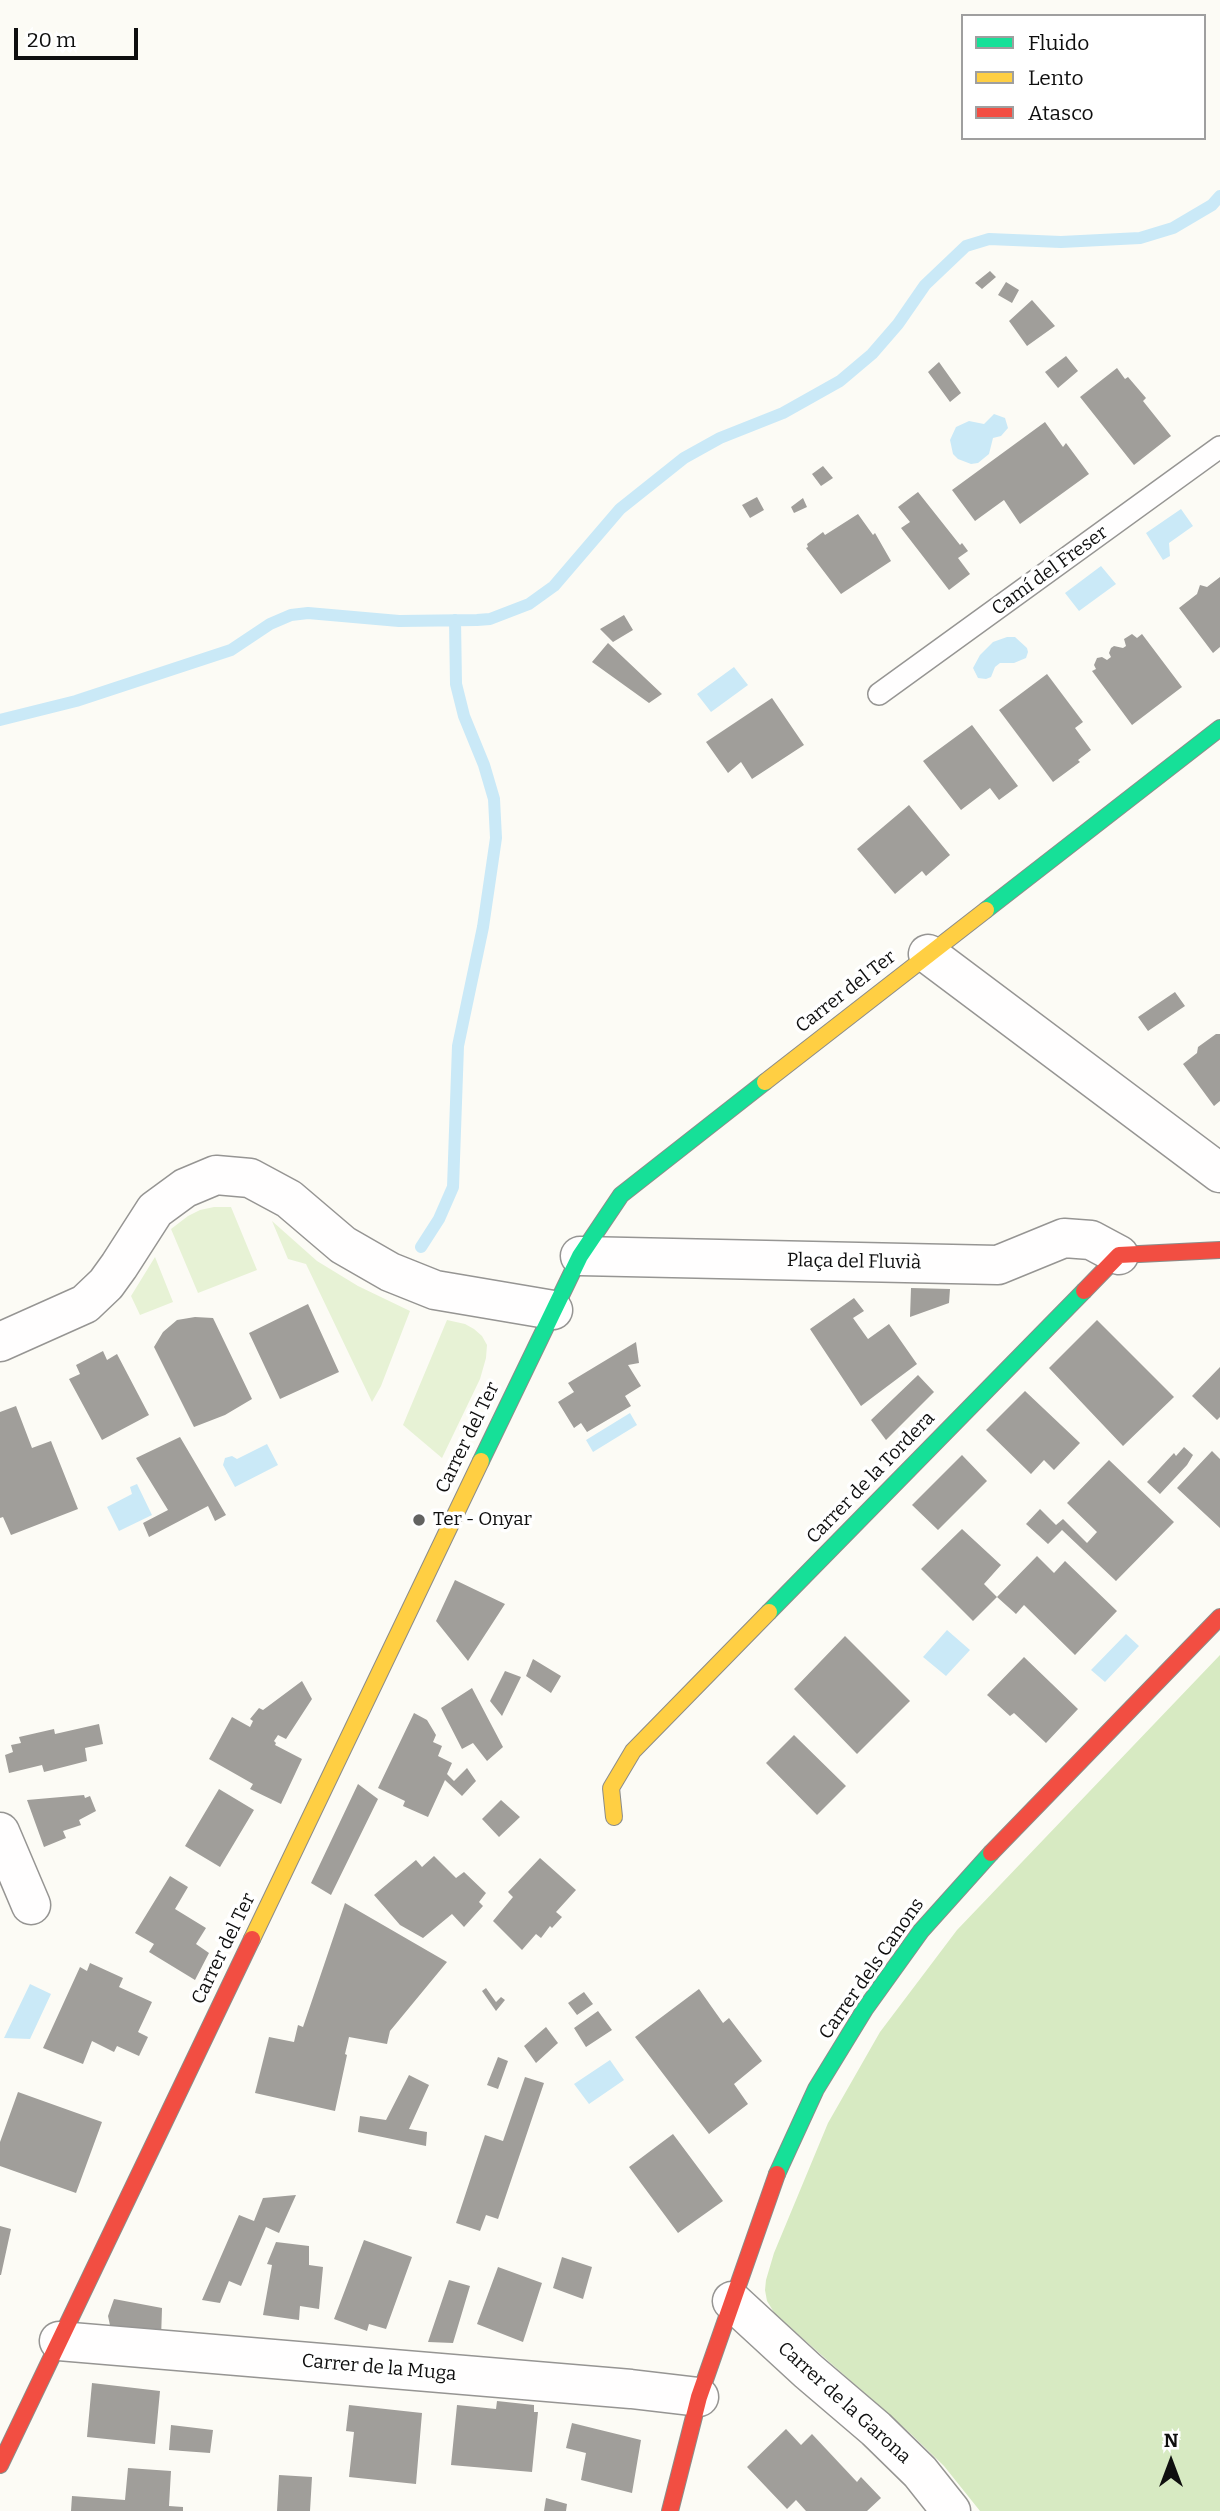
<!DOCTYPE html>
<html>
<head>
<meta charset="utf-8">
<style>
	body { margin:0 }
	#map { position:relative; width:1220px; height:2511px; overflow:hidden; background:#fcfbf5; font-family:Bitter,serif }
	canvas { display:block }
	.legend { position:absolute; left:961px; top:14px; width:245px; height:126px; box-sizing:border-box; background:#fff; border:2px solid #9f9f9f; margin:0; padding:9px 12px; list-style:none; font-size:21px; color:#0f0f0f }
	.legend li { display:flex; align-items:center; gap:14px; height:35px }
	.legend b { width:35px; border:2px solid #9f9f9f }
	.north { position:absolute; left:1136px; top:2427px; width:70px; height:70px; -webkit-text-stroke:5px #fff; paint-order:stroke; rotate:0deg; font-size:19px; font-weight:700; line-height:28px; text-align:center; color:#0f0f0f }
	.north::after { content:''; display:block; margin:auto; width:24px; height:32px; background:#0f0f0f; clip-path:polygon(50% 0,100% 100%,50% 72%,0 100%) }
	.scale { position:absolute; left:14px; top:28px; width:124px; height:32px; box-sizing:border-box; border:4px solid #0f0f0f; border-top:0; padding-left:9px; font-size:21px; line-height:24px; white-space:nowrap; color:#0f0f0f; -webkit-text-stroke:5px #fff; paint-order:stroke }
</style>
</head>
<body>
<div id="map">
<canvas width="1220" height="2511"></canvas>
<ul class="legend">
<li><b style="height:9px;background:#16e098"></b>Fluido</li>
<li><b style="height:9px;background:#ffcf43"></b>Lento</li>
<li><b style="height:9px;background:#f24e42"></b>Atasco</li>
</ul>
<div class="north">N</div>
<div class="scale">20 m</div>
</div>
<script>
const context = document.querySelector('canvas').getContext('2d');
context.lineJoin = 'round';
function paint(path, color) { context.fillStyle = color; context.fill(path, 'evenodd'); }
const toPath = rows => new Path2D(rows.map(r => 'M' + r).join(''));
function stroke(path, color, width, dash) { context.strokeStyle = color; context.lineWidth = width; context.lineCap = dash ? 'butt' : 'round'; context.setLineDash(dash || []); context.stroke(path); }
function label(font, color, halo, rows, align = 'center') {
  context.font = font + ' Bitter,serif'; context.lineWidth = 7; context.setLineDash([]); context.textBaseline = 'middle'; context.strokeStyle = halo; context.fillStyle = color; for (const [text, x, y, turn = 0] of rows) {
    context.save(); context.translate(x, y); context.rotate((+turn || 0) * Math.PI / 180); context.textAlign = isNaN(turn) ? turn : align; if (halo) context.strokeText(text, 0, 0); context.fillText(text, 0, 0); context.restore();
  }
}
paint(toPath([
	[214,1207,231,1207,257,1270,198,1293,171,1229,188,1216,200,1210],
	[272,1221,317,1261,358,1286,410,1311,381,1386,372,1402,306,1264,288,1259],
	[155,1257,173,1302,140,1315,131,1296],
	[447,1320,465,1324,474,1329,482,1336,487,1345,486,1358,480,1379,442,1458,403,1425]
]), '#e7f2d5');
paint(toPath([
	[1220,1655,1220,2511,980,2511,944,2466,911,2434,775,2314,767,2301,765,2290,766,2280,774,2253,828,2123,880,2032,957,1930]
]), '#d7eac2');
paint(toPath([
	[994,414,1005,418,1008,428,1001,436,993,438,989,454,978,463,971,464,958,459,953,454,950,440,956,427,969,421,984,424],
	[1181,509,1193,526,1169,543,1170,556,1163,560,1146,533],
	[1101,566,1116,584,1079,611,1065,593],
	[1007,637,1015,637,1027,648,1028,652,1026,658,1014,663,1000,663,995,667,991,677,986,679,978,678,973,668,980,655,993,642],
	[734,667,748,685,711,712,697,694],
	[630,1413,637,1425,593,1452,586,1440],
	[267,1444,278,1465,235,1487,223,1465,225,1458,232,1456,237,1459],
	[137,1484,152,1515,119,1531,107,1507,132,1494,130,1487],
	[947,1630,970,1650,946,1676,923,1657],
	[1126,1634,1139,1646,1105,1682,1091,1670],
	[30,1984,51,1994,30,2039,4,2038],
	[610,2060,624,2080,589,2104,574,2084]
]), '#cae9f7');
stroke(toPath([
	[0,720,76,701,231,650,270,624,291,615,308,613,399,621,477,620,490,619,529,604,554,586,620,509,684,458,720,438,783,413,840,381,872,354,898,324,925,285,966,246,989,239,1061,242,1140,238,1173,228,1212,205,1220,196],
	[421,1247,439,1219,453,1187,458,1046,483,927,496,838,494,799,484,765,464,716,456,684,455,620]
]), '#cae9f7', 12);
paint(toPath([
	[990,271,996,277,982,289,975,283],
	[1006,282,1019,290,1012,303,998,295],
	[1032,300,1055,326,1027,346,1009,321],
	[1066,356,1078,371,1058,388,1045,372],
	[939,362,961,393,950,402,928,372],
	[1117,368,1125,379,1128,377,1146,398,1143,401,1171,436,1134,465,1080,397],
	[1045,422,1063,447,1066,443,1089,474,1020,524,1004,500,975,521,952,490],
	[823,466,833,478,821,486,812,474],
	[918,492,960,545,962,543,968,551,958,558,970,574,949,590,901,528,910,522,898,507],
	[757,497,764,510,750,518,742,505],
	[803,498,807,507,794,513,791,507],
	[858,514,873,535,875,533,891,561,841,594,806,548,808,547,807,544,823,532,825,535],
	[1220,577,1220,647,1213,653,1179,608,1197,594,1200,585,1207,587],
	[624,615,633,630,613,642,600,629],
	[1132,634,1137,638,1142,634,1182,687,1132,725,1092,671,1096,669,1094,665,1097,658,1102,657,1107,660,1111,657,1109,653,1111,648,1114,646,1123,648,1126,646,1124,639],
	[608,643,662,694,649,703,592,662],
	[1047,674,1083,722,1075,728,1091,750,1078,760,1080,762,1053,782,999,710],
	[772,698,804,745,752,779,741,762,728,773,706,742],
	[972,725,1018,786,999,800,990,788,961,810,923,761],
	[909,805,950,855,926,876,922,871,895,894,857,849],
	[1175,992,1185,1006,1148,1031,1138,1017],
	[1216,1034,1220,1034,1220,1101,1214,1106,1183,1064,1197,1053,1198,1047],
	[911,1288,950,1289,949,1303,910,1317],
	[854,1298,864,1311,853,1318,868,1339,889,1324,917,1364,861,1406,810,1329],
	[308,1304,339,1372,280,1399,249,1333],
	[195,1317,213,1318,252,1399,225,1415,194,1427,154,1347,163,1332,177,1320],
	[1097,1320,1174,1397,1123,1446,1049,1368],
	[636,1342,639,1363,628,1365,641,1386,625,1396,631,1406,587,1432,581,1423,574,1428,558,1402,574,1392,568,1383],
	[103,1351,107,1360,117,1354,149,1415,102,1440,69,1379,80,1374,76,1365],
	[1220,1367,1220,1417,1217,1420,1192,1396],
	[918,1375,934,1392,886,1440,871,1420],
	[1025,1391,1080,1443,1054,1470,1044,1460,1031,1474,986,1430],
	[16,1406,32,1448,51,1441,78,1509,11,1535,3,1517,0,1518,0,1412],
	[180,1437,226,1515,215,1521,208,1506,149,1537,143,1523,168,1510,136,1458],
	[1184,1447,1193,1455,1187,1465,1160,1494,1147,1482,1174,1453,1176,1456],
	[1212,1451,1220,1459,1220,1528,1177,1488],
	[962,1455,987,1481,938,1530,912,1505],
	[1109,1460,1174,1522,1116,1581,1062,1530,1048,1544,1026,1524,1040,1509,1056,1525,1063,1519,1087,1543,1097,1532,1067,1503],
	[962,1529,1001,1565,984,1584,997,1597,973,1621,921,1569],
	[1037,1556,1054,1573,1065,1561,1117,1611,1075,1655,1024,1605,1016,1614,997,1597],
	[455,1580,505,1604,468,1661,436,1621],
	[845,1636,910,1701,857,1754,794,1689],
	[1024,1657,1078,1709,1046,1743,1014,1713,1010,1716,987,1695],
	[533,1659,561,1676,551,1693,526,1676],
	[505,1671,521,1677,502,1716,490,1701],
	[302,1681,312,1699,286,1739,278,1735,274,1741,276,1743,275,1745,302,1759,281,1804,250,1789,253,1784,209,1759,232,1717,250,1727,253,1721,250,1719,259,1708,263,1710],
	[472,1688,503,1747,487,1761,473,1743,462,1749,441,1708],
	[414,1713,427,1720,436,1735,433,1742,442,1746,438,1756,452,1763,447,1774,454,1781,467,1768,476,1781,462,1796,445,1780,428,1817,403,1806,405,1801,378,1788],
	[99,1724,103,1744,85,1748,87,1761,44,1772,42,1765,9,1773,5,1755,13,1752,11,1745,21,1743,19,1737,54,1729,55,1734],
	[794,1735,846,1786,817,1815,766,1763],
	[358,1784,378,1799,331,1895,311,1883],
	[219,1789,254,1810,220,1867,185,1846],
	[84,1795,85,1798,90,1796,96,1811,79,1820,81,1825,63,1831,66,1838,44,1847,27,1800],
	[501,1800,520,1817,499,1837,482,1819],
	[434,1856,456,1878,464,1872,486,1893,479,1902,483,1906,464,1927,452,1914,423,1938,400,1925,374,1895,416,1860,422,1867],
	[540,1858,576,1890,556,1912,562,1917,552,1928,550,1926,541,1938,536,1934,522,1950,493,1921,513,1897,508,1892],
	[170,1876,188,1887,175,1909,206,1928,196,1944,209,1953,195,1980,149,1952,154,1944,135,1933],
	[345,1903,447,1962,390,2031,387,2044,349,2037,345,2054,347,2055,335,2111,255,2093,269,2037,294,2042,298,2025,303,2027],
	[90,1963,123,1978,119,1987,152,2002,138,2032,148,2037,139,2056,117,2046,114,2052,92,2041,83,2064,43,2048,80,1967,87,1971],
	[486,1988,496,2002,501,1997,505,2000,496,2011,482,1991],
	[699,1989,723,2023,729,2018,762,2061,734,2084,748,2104,709,2134,635,2037],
	[584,1992,593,2004,577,2015,568,2003],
	[598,2011,612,2030,586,2047,574,2028],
	[546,2027,558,2043,536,2063,524,2046],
	[498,2057,508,2061,498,2089,487,2085],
	[409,2075,429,2085,409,2129,427,2132,426,2146,358,2132,360,2116,386,2120],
	[525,2077,544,2083,498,2219,486,2215,480,2231,456,2223,485,2135,503,2141],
	[18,2092,102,2122,76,2193,0,2166,0,2142],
	[673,2134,723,2201,678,2233,629,2167],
	[296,2195,279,2233,266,2227,241,2286,229,2281,220,2303,202,2300,239,2215,254,2221,263,2198],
	[0,2226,11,2229,1,2275,0,2275],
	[364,2240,412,2257,386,2329,369,2324,367,2331,334,2319],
	[276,2242,309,2246,309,2265,323,2267,319,2309,300,2306,299,2320,263,2315,272,2265,267,2264],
	[562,2257,592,2267,583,2299,553,2288],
	[498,2267,542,2283,523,2342,477,2324],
	[449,2280,470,2286,453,2343,428,2342],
	[114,2299,162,2308,161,2339,111,2330,108,2316],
	[92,2383,160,2391,155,2444,87,2437],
	[497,2401,534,2405,534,2412,538,2412,532,2472,451,2465,457,2405,496,2409],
	[349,2405,422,2413,416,2484,349,2477,354,2432,346,2431],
	[572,2423,641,2440,632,2493,581,2480,586,2453,566,2448],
	[171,2425,213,2430,210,2453,169,2450],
	[786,2429,801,2445,812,2434,857,2482,861,2477,881,2498,867,2511,806,2511,796,2500,787,2509,747,2467],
	[128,2468,171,2471,169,2506,183,2507,183,2511,71,2511,72,2496,125,2500],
	[279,2475,312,2477,310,2511,277,2511],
	[546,2498,567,2504,566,2511,544,2511]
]), '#a09e9a');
const lane = toPath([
	[879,694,1220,447]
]);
const street = toPath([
	[928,954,1220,1173],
	[580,1256,998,1265,1064,1238,1091,1240,1119,1255],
	[0,1342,85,1304,106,1284,119,1266,155,1210,185,1188,216,1175,250,1178,289,1199,343,1245,390,1272,435,1290,553,1310],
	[0,1832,31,1905],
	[732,2301,808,2371,876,2429,920,2472,951,2511],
	[59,2341,631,2389,699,2397]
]);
const fast = toPath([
	[986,910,1220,728],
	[481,1461,580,1256,621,1195,765,1082],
	[769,1612,1084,1291],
	[777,2174,816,2089,865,2009,921,1931,991,1853]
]);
const slow = toPath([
	[765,1082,986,910],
	[614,1817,611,1788,633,1751,769,1612],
	[252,1939,481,1461]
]);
const jam = toPath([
	[1084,1291,1119,1255,1220,1250],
	[991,1853,1220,1617],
	[0,2465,252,1939],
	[670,2511,699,2397,777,2174]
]);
stroke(lane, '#969593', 24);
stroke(street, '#969593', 41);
stroke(fast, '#8c8c89', 18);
stroke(slow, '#8c8c89', 18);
stroke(jam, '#8c8c89', 18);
stroke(lane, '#fffefe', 21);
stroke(street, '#fffefe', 38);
stroke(fast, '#16e098', 16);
stroke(slow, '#ffcf43', 16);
stroke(jam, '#f24e42', 16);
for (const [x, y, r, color] of [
	[419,1520,7,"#626260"]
]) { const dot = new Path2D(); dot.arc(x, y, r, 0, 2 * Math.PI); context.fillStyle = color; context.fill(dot); stroke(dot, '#fff', 2.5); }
label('19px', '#0f0f0f', '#fff', [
	["Camí del Freser",1050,571,-36],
	["Carrer del Ter",846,992,-38],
	["Plaça del Fluvià",854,1262,1],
	["Carrer del Ter",468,1438,-64],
	["Carrer de la Tordera",871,1478,-46],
	["Carrer del Ter",224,1949,-64],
	["Carrer dels Canons",872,1969,-55],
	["Carrer de la Muga",379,2368,5],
	["Carrer de la Garona",844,2403,42]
]);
label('19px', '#0f0f0f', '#fff', [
	["Ter - Onyar",433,1520]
], 'left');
</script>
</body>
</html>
